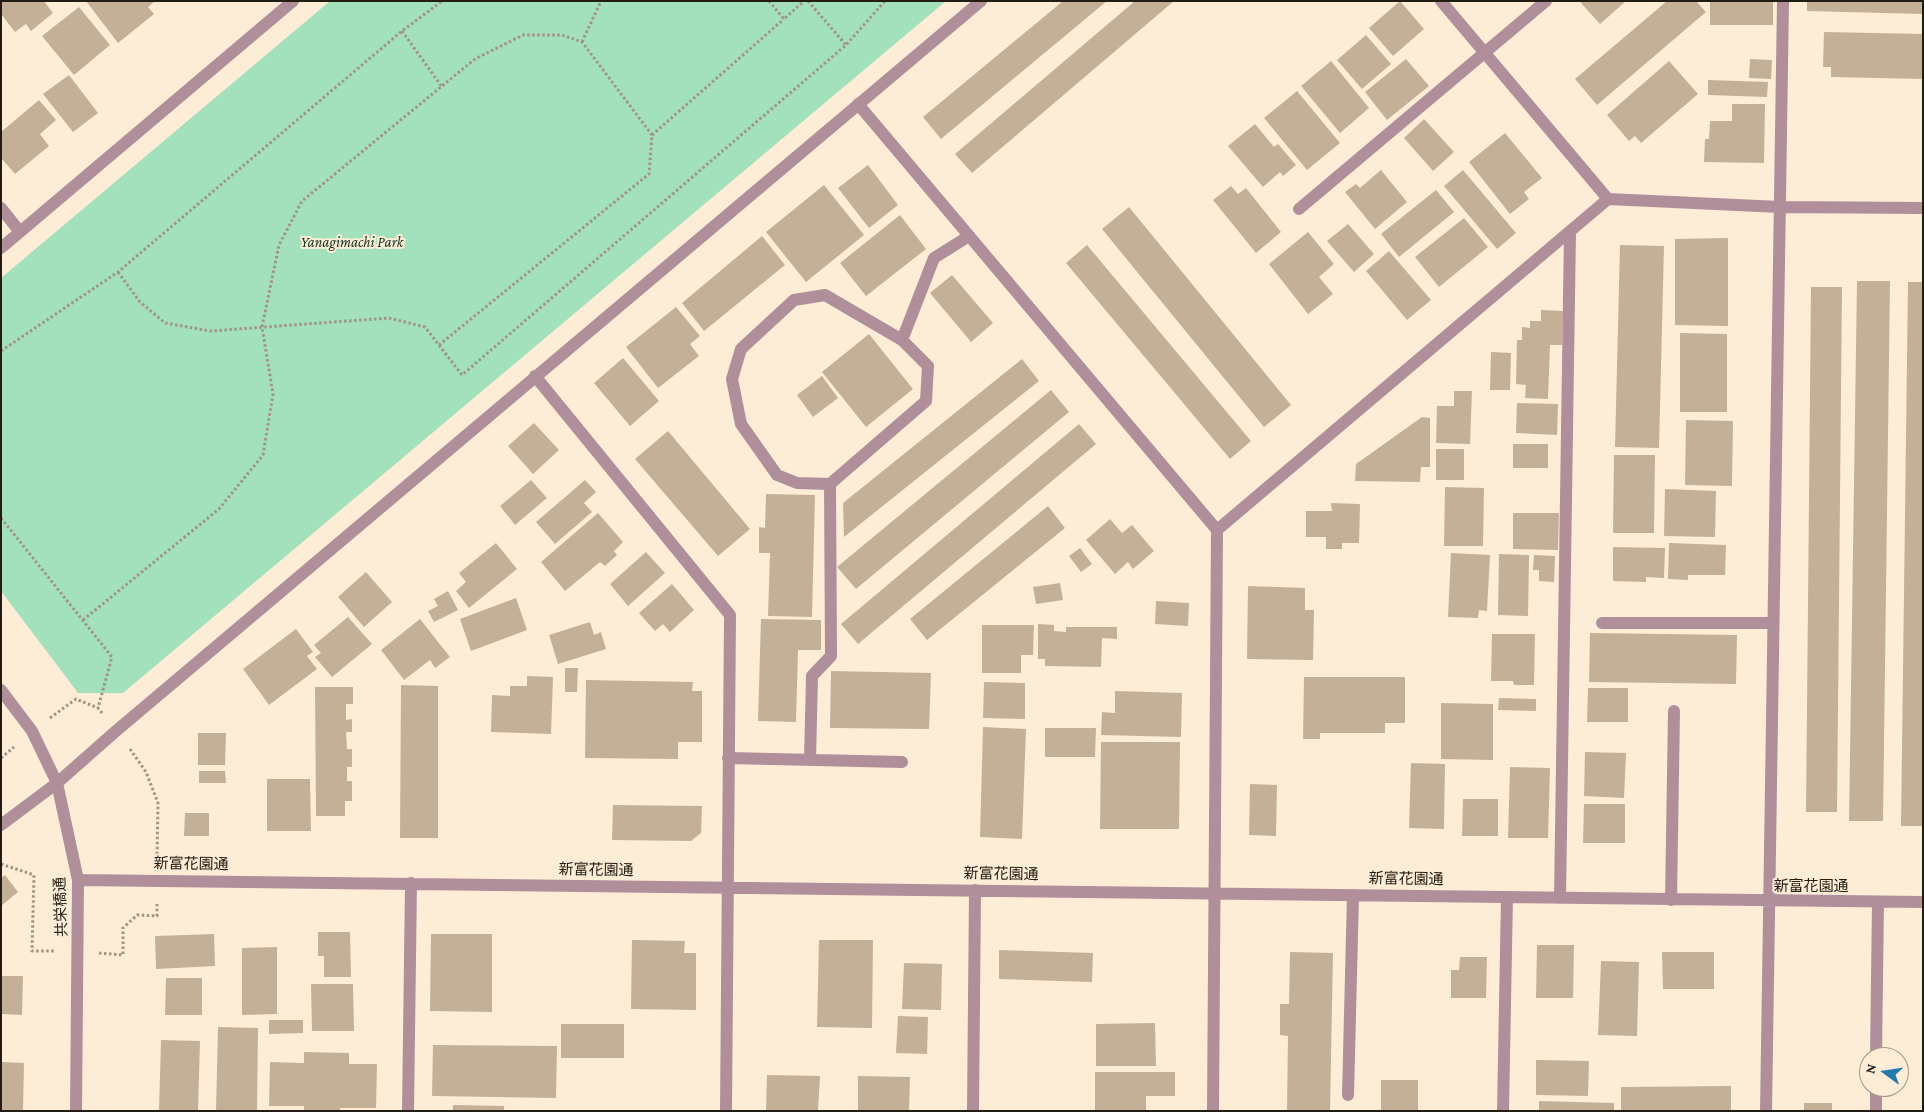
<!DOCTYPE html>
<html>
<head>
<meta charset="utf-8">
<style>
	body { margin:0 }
	#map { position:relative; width:1924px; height:1112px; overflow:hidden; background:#fdedd7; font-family:"Crimson Pro",serif }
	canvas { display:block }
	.frame { position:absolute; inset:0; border:2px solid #231c12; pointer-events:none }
	.north { position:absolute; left:1859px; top:1047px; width:50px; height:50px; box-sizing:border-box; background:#fdedd7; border:1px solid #a69988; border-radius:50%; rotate:284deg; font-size:14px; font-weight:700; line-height:20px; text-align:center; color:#231c12 }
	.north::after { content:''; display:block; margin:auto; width:18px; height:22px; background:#267aab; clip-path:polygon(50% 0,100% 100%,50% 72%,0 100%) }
</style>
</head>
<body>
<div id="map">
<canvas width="1924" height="1112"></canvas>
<div class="frame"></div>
<div class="north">N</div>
</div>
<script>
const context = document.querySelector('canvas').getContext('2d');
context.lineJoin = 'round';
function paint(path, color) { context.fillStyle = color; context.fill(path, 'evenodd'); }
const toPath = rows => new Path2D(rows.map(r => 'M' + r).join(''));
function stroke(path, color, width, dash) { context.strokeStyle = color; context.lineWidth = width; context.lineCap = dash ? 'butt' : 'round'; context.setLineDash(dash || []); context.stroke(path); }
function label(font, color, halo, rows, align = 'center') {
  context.font = font + ' "Crimson Pro","Noto Sans JP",serif'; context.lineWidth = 4; context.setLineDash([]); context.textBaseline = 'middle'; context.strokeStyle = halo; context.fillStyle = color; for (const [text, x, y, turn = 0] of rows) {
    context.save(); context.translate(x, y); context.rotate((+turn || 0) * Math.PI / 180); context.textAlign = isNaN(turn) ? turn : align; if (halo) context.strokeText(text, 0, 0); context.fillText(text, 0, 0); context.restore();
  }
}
paint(toPath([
	[330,1,946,1,123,693,78,693,1,591,1,278]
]), '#a3e0bc');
paint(toPath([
	[1,1,44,1,53,13,31,31,26,24,15,32,1,14],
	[86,1,155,1,148,7,154,14,118,43],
	[1063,1,1107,1,941,139,923,117],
	[1135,1,1174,1,972,173,955,154],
	[1400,1,1424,29,1393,56,1369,28],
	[1582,1,1626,1,1600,24,1581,3],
	[1667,1,1696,1,1706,12,1597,105,1575,79],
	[1710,1,1773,1,1773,25,1710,25],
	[1807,1,1923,1,1923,14,1807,11],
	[79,7,110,45,74,75,42,36],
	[1824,32,1923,34,1923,79,1831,77,1831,67,1823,67],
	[1366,35,1391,64,1362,89,1337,60],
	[1406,59,1429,86,1387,120,1365,92],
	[1750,59,1772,60,1771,79,1749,78],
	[1331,61,1369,108,1340,133,1301,86],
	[1669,61,1698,94,1641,143,1635,136,1629,141,1607,115],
	[69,75,98,113,73,132,43,94],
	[1708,80,1768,82,1767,97,1708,95],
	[1297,91,1340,143,1307,170,1264,118],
	[39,100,56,120,40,134,49,146,15,174,1,158,1,132],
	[1732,104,1765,104,1764,163,1704,162,1705,139,1709,139,1710,121,1732,121],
	[1424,119,1454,152,1433,171,1404,138],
	[1255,124,1274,147,1278,144,1296,165,1283,176,1280,172,1263,187,1228,146],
	[1505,133,1542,178,1524,192,1529,199,1510,214,1469,162],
	[868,165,898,205,869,228,838,188],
	[1381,170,1407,202,1375,229,1345,192,1356,184,1360,188],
	[1463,170,1516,233,1497,249,1444,186],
	[824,185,864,235,806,282,766,232],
	[1231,186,1238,194,1246,188,1281,232,1256,253,1213,200],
	[1436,190,1454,212,1399,257,1381,234],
	[1129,207,1291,405,1264,427,1102,229],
	[900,215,926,249,866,296,840,263],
	[1464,218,1488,247,1439,287,1415,257],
	[1348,224,1374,254,1354,272,1327,241],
	[1308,232,1334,264,1319,277,1333,294,1308,314,1269,264],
	[762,236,785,265,704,331,682,303],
	[1728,238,1728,326,1675,325,1675,239],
	[1087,245,1251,441,1230,459,1066,263],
	[1620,245,1664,246,1659,448,1615,447],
	[1389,251,1431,300,1407,320,1366,271],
	[952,275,993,323,971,342,930,293],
	[1857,281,1890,281,1883,821,1849,821],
	[1908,282,1923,282,1923,826,1901,826],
	[1811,287,1842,287,1837,812,1806,812],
	[676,307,700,336,690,344,699,356,658,388,626,347],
	[1541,310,1563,311,1562,345,1550,345,1548,399,1525,398,1526,385,1516,384,1517,340,1522,340,1522,327,1530,328,1530,321,1541,321],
	[1680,333,1727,334,1727,412,1680,412],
	[869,334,913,389,866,427,822,372],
	[1491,352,1511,353,1510,390,1490,390],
	[623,358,659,401,630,426,594,383],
	[1022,359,1039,381,844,537,843,503],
	[822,376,838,398,813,417,797,395],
	[1051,390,1069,412,856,589,837,567],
	[1454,391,1472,391,1470,444,1436,443,1437,406,1454,406],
	[1517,403,1558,404,1557,435,1516,433],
	[1422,417,1430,418,1430,467,1421,467,1420,482,1355,481,1356,464],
	[1686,420,1733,421,1732,486,1685,485],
	[534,423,559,450,533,474,508,446],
	[1079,424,1096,444,858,644,841,624],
	[668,431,750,529,718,556,635,459],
	[1513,444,1548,444,1548,468,1513,468],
	[1436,449,1464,449,1464,480,1436,480],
	[1614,455,1655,455,1654,533,1613,533],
	[531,480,547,498,515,525,500,506],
	[585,480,596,492,584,503,592,512,555,544,536,522],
	[1445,487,1484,488,1483,546,1444,546],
	[1665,489,1716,491,1715,537,1664,536],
	[766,494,815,495,812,617,768,616,770,553,759,553,759,527,765,528],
	[1331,503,1360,504,1359,543,1342,543,1342,549,1326,549,1326,537,1306,537,1306,511,1332,511],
	[1048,506,1065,528,927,640,910,619],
	[598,513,623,542,614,551,617,555,605,566,600,562,565,591,541,562],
	[1513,513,1559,513,1558,550,1513,549],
	[1110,519,1122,533,1132,525,1154,551,1133,569,1128,562,1115,574,1086,540],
	[496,543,517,569,469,608,456,591,466,582,459,573],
	[1669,543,1726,545,1725,575,1688,575,1688,580,1668,579],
	[1613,547,1665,548,1664,578,1646,577,1646,582,1613,581],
	[1080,548,1092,564,1081,572,1069,556],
	[646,552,665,573,628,606,610,584],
	[1451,553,1490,555,1487,611,1479,610,1478,618,1448,617],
	[1499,554,1529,555,1528,616,1498,615],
	[1534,555,1555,556,1554,582,1539,581,1539,570,1533,570],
	[366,572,392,602,364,627,338,597],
	[1060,583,1063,600,1036,604,1033,587],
	[672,584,694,610,670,632,663,624,655,631,639,613],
	[1248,586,1305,588,1305,610,1314,610,1313,660,1247,659],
	[448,591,458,610,434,622,428,611,438,606,434,599],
	[516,598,527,630,471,651,460,619],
	[1156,601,1189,603,1188,626,1155,624],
	[348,617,372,644,332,677,315,657,321,653,314,645],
	[420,619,450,657,435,668,430,660,404,680,381,650],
	[761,619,821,620,821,650,798,650,796,722,758,721],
	[590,622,594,635,601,632,606,649,558,664,549,635],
	[1038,624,1054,625,1054,631,1066,632,1066,627,1117,627,1117,639,1102,638,1101,667,1045,666,1045,659,1038,659],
	[982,625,1034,625,1033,655,1021,655,1021,673,982,673],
	[296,629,313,652,307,656,317,669,269,705,243,669],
	[1590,633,1737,635,1736,684,1589,682],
	[1492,634,1535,634,1534,685,1514,685,1513,681,1491,681],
	[565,668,578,668,577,692,565,692],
	[831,671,931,673,929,729,830,728],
	[527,676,553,677,551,734,491,732,492,695,510,696,510,686,527,686],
	[1304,677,1405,677,1405,723,1385,723,1385,733,1320,733,1320,739,1303,739],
	[586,680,693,682,692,691,702,691,702,742,678,742,678,759,585,758],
	[984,682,1025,683,1025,719,983,718],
	[401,685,438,686,438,838,400,838],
	[315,687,353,687,353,704,346,704,346,720,352,719,352,732,346,732,347,749,352,749,352,767,347,767,347,781,352,781,352,801,345,801,345,816,316,816],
	[1588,688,1628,688,1628,722,1587,722],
	[1115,691,1182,693,1181,737,1101,735,1102,712,1115,713],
	[1499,698,1536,699,1536,711,1498,710],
	[1441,703,1493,704,1493,760,1441,759],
	[983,727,1026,729,1022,839,980,837],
	[1045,728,1096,728,1095,757,1045,757],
	[198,733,226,733,225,765,198,765],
	[1101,742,1180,742,1179,829,1100,829],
	[1585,752,1626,753,1624,798,1584,796],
	[1411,763,1445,764,1444,829,1409,828],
	[1510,767,1550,768,1548,838,1508,838],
	[199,771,225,771,226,783,199,783],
	[267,779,310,779,311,831,267,831],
	[1250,784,1277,785,1276,836,1249,835],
	[1463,799,1498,799,1498,836,1462,836],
	[1584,804,1625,804,1625,843,1583,843],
	[613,805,702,806,701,833,691,841,612,840],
	[185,813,209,813,209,836,184,836],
	[5,875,18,892,1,906,1,878],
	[318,932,350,932,351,977,324,977,324,956,318,956],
	[214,934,215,966,156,969,155,936],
	[431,934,492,934,492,1012,430,1011],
	[632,940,685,941,684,953,696,953,696,1010,631,1009],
	[819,940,873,940,872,1028,817,1027],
	[1537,945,1574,945,1573,998,1536,998],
	[277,947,277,1014,242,1015,242,948],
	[999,950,1093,953,1092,982,999,979],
	[1290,952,1333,953,1330,1111,1287,1111,1288,1036,1280,1035,1280,1004,1289,1004],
	[1662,952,1714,952,1714,989,1663,989],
	[1460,957,1487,957,1486,998,1451,998,1451,970,1459,970],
	[1601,961,1639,962,1637,1036,1598,1035],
	[904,963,942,964,941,1010,902,1009],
	[1,976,23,976,22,1015,1,1014],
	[166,978,202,978,202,1015,165,1015],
	[311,984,353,984,354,1031,312,1031],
	[898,1016,928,1017,927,1054,896,1053],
	[269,1020,303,1020,303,1033,269,1034],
	[1155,1023,1156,1066,1096,1066,1096,1024],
	[561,1024,624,1024,624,1058,561,1058],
	[218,1027,258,1028,257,1111,216,1111],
	[161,1040,200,1041,198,1111,159,1111],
	[433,1045,557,1046,556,1098,432,1096],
	[304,1052,349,1053,349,1064,377,1064,376,1108,340,1108,340,1111,304,1111,304,1106,269,1106,270,1062,304,1063],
	[1536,1060,1589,1061,1588,1096,1536,1095],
	[1,1062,24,1063,23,1111,1,1111],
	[1095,1072,1175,1072,1175,1096,1146,1096,1146,1111,1095,1111],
	[767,1075,820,1076,818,1111,766,1111],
	[858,1076,910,1077,909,1111,858,1111],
	[1381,1080,1418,1080,1418,1111,1381,1111],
	[1731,1086,1731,1111,1621,1111,1621,1087],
	[1539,1101,1614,1103,1614,1111,1539,1111],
	[1804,1103,1832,1103,1832,1111,1804,1111],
	[453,1105,504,1106,504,1111,453,1111]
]), '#c4b096');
stroke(toPath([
	[769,1,784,19,804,1],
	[808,1,846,45],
	[402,31,442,87],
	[582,42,601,1],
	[652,135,784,19],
	[118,272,140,302,165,323,210,331,389,318,425,327,462,375,846,45,885,1],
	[1,351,118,272,402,31,442,1],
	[1,518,112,657,98,708],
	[83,620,219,509,263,455,273,394,262,327,279,245,302,201,475,59,523,35,562,35,582,42,652,135,649,174,439,345],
	[50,718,76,699,98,708,103,714],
	[130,749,146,772,158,803,157,857],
	[1,758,14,747],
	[1,864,34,875,32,951,56,951],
	[99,953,123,955,123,928,137,915,157,916,157,904]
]), '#a19484', 3, [2.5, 2.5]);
stroke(toPath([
	[1441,1,1608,199,1780,207,1923,208],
	[858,104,1217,530,1213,1111],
	[1,208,20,232],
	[1299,209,1546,1],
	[1,248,293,1],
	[825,295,902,340,928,366,926,401,830,484,797,483,777,475,741,424,732,379,741,349,794,300,825,295],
	[902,340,934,258,969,236],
	[535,376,730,615,726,1111],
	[1217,530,1608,199],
	[1602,623,1773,623],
	[1,690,32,731,57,783,78,880,76,1111],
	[728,758,902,762],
	[810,760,812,676,831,656,830,484],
	[1,825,57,783,116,731,981,1],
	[78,880,1923,902],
	[1560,898,1570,231],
	[1671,900,1674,711],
	[1876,1057,1878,902],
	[1348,1095,1353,895],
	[408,1111,411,883],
	[973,1111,975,890],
	[1503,1111,1507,897],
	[1766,1111,1783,1],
	[1876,1111,1876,1087]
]), '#b08f9a', 12);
label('italic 15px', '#163625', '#fdedd7', [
	["Yanagimachi Park",352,242]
]);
label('15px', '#231c12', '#fdedd7', [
	["新富花園通",191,864,1],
	["新富花園通",596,870,1],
	["新富花園通",1001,874,1],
	["新富花園通",1406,879,1],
	["新富花園通",1811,886],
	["共栄橋通",61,907,-92]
]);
</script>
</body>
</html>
